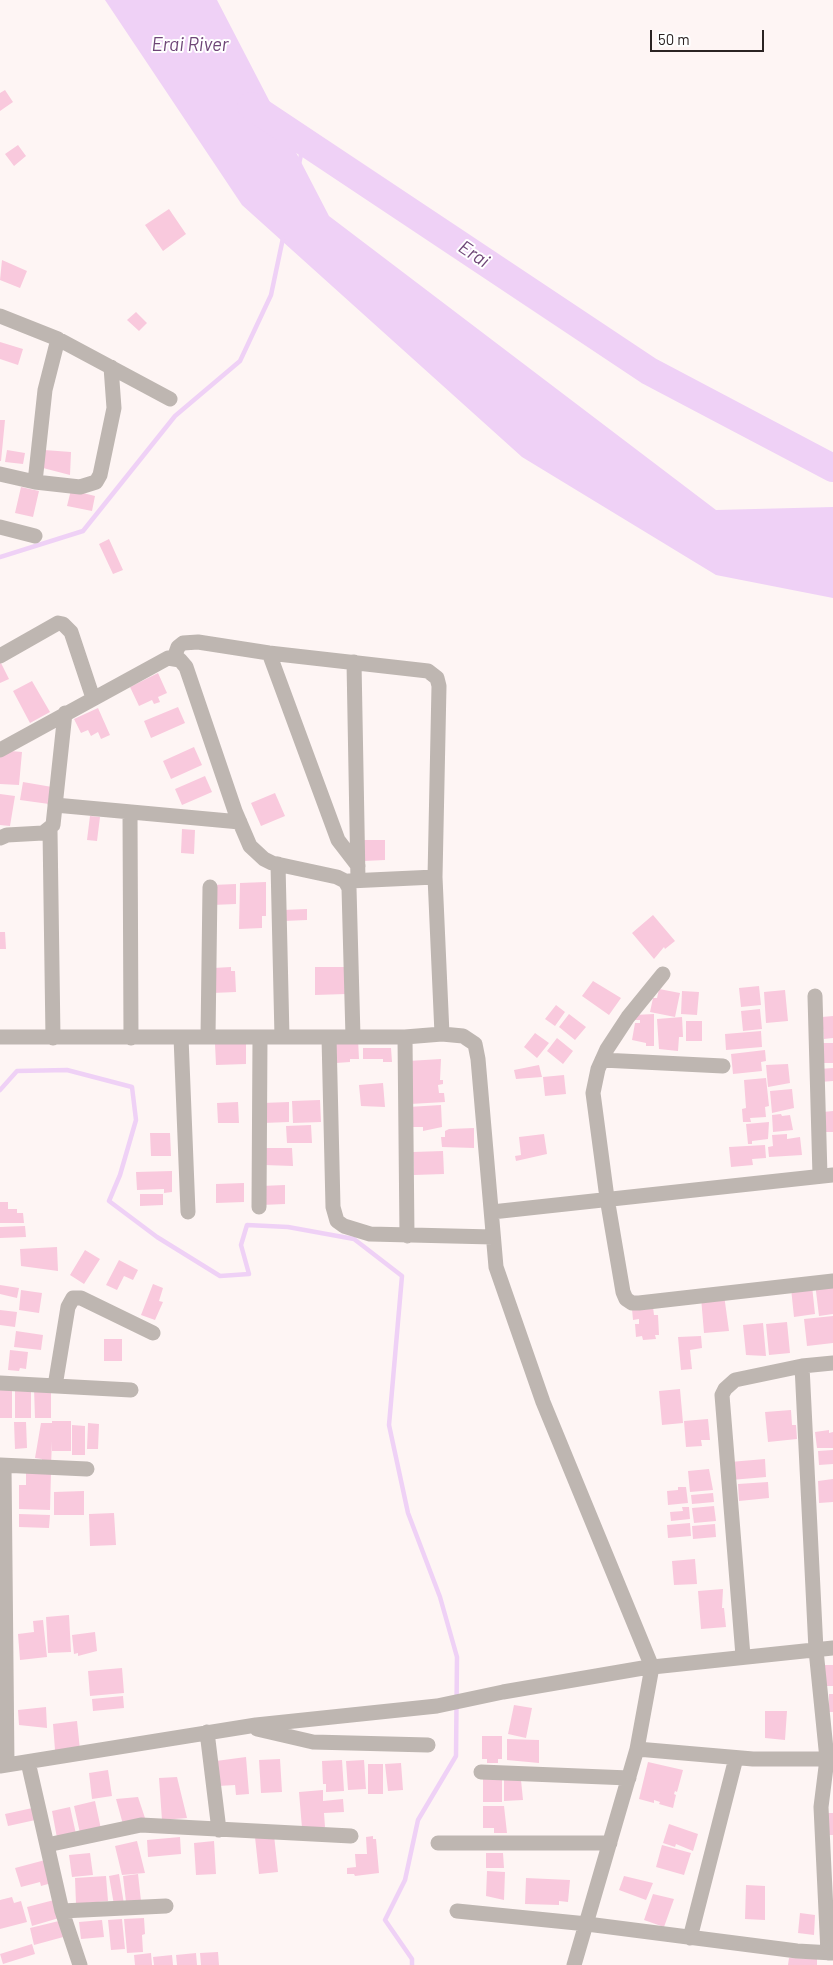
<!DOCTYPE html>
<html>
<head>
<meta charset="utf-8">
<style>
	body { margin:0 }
	#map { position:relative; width:833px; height:1965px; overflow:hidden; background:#fef5f4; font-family:Barlow,sans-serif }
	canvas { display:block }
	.scale { position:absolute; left:650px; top:30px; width:114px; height:22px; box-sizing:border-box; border:2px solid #2b2322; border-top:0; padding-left:6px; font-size:15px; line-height:18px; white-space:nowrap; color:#2b2322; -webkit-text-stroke:4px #fff; paint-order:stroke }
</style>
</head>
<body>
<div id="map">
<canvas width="833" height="1965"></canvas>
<div class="scale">50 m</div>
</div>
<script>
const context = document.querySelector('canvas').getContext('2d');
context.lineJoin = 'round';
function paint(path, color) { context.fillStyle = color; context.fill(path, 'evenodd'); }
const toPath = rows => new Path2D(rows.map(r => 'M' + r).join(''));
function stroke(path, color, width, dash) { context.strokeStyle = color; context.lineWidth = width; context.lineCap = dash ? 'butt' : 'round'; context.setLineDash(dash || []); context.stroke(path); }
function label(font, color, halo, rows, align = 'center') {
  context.font = font + ' Barlow,sans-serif'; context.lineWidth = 4; context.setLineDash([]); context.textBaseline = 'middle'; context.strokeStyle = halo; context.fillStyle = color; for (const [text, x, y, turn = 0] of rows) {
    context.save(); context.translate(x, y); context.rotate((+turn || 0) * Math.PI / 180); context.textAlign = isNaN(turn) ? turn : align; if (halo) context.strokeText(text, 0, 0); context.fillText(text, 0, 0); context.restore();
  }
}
paint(toPath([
	[105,0,217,0,329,216,716,510,833,507,833,598,716,575,522,457,242,205]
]), '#efd1f6');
stroke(toPath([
	[299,164,304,141],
	[0,557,83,531,175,416,240,361,271,295,283,238],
	[0,1090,17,1071,67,1070,132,1087,136,1120,120,1175,109,1201,157,1237,220,1276,249,1274,241,1245,247,1225,288,1227,354,1239,402,1276,389,1425,408,1513,440,1597,457,1657,456,1756,418,1820,405,1880,385,1920,412,1959,412,1965]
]), '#efd1f6', 4.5);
stroke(toPath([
	[251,106,649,371,833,468]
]), '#efd1f6', 28);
paint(toPath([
	[5,90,13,102,0,111,0,93],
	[18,145,26,156,14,166,5,154],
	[169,209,186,234,163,251,145,225],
	[2,260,27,271,20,288,0,280],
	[136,312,147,323,139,331,127,320],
	[0,342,23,349,18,365,0,359],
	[0,420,5,420,1,461,0,461],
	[7,450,25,453,23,464,5,462],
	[44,450,71,452,70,475,43,468],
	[21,487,39,491,33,517,15,513],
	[71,490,95,496,92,511,67,506],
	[109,539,123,570,113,574,99,544],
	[0,661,9,679,0,683],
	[158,673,167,693,158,697,160,702,154,704,152,700,139,706,130,687],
	[32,681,50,712,30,723,13,691],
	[178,707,185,723,151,738,144,721],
	[98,708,110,735,101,739,98,732,91,736,88,730,81,733,74,719],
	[194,747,202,765,171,779,163,761],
	[0,750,22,752,19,785,0,784],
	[205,776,212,792,182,805,175,789],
	[23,782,52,787,49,804,20,800],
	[275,793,285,816,261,826,251,803],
	[0,794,15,796,10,826,0,825],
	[90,816,100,817,97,841,87,840],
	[182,829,195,830,194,854,181,853],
	[363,840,385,840,385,860,364,861],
	[266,882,266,916,262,916,262,928,239,929,240,883],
	[236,884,236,904,212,905,212,885],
	[307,909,307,920,284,921,283,910],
	[653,915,675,941,665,949,664,947,654,959,632,933],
	[0,932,5,932,6,949,0,949],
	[231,967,231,971,235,971,236,992,212,993,213,968],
	[315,967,345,967,346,994,315,995],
	[593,981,621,998,609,1015,582,996],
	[759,986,761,1005,741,1007,739,988],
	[659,989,680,993,675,1017,650,1012,653,998,657,998],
	[785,990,788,1021,766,1023,764,992],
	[682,991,699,992,697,1015,681,1014],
	[556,1005,565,1012,555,1026,545,1019],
	[760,1009,762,1029,743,1031,741,1011],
	[569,1014,586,1027,575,1040,559,1027],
	[654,1014,654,1046,646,1046,646,1043,632,1040,635,1023,640,1023,640,1020,634,1020,634,1015],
	[833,1016,833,1038,824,1039,822,1017],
	[682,1017,683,1037,679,1037,678,1051,659,1049,657,1019],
	[686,1021,702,1021,702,1041,686,1041],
	[761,1031,762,1047,726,1050,725,1034],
	[535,1033,549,1043,537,1058,524,1047],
	[557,1038,573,1051,563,1064,547,1051],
	[358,1039,359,1059,350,1059,350,1062,336,1063,331,1040],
	[246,1043,246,1064,216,1065,215,1044],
	[822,1043,833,1043,833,1063,822,1063],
	[363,1048,391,1048,392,1062,383,1062,383,1059,363,1059],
	[765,1050,766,1061,761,1062,762,1071,733,1074,731,1054],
	[441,1059,440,1080,443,1080,443,1084,438,1085,439,1093,444,1093,445,1102,410,1104,408,1061],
	[788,1064,790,1083,768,1087,766,1065],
	[539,1065,542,1077,516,1079,514,1070],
	[833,1068,833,1081,820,1082,819,1069],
	[564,1075,566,1094,545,1096,543,1077],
	[766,1078,769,1106,765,1107,766,1117,750,1118,751,1122,743,1122,742,1109,746,1108,744,1080],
	[383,1083,385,1107,361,1106,359,1085],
	[792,1089,794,1108,772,1113,770,1091],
	[320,1100,321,1122,293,1123,292,1101],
	[238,1102,239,1123,218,1123,217,1103],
	[289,1102,289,1122,263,1123,262,1103],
	[441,1105,442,1127,423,1131,423,1127,409,1127,408,1107],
	[833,1111,833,1132,825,1132,823,1112],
	[781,1114,782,1116,790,1115,793,1130,773,1132,772,1115],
	[769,1122,768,1139,752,1141,752,1144,748,1144,746,1124],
	[311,1125,312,1143,287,1143,286,1126],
	[474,1128,474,1148,442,1147,441,1137,445,1137,445,1131,449,1129],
	[150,1133,170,1133,171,1156,151,1156],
	[544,1134,547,1154,516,1161,515,1156,521,1155,519,1137],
	[787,1134,787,1139,800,1137,802,1155,769,1157,768,1147,773,1146,772,1135],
	[765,1145,766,1158,752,1159,753,1165,731,1167,729,1147],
	[263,1148,292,1148,293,1166,264,1165],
	[443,1151,444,1174,414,1175,413,1152],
	[172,1171,172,1192,164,1193,164,1189,137,1190,136,1172],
	[244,1183,244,1202,216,1203,216,1184],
	[285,1185,285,1204,262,1205,261,1186],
	[140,1194,163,1194,163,1205,140,1206],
	[0,1202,8,1202,8,1209,17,1209,17,1213,23,1213,24,1223,0,1223],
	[25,1226,26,1237,0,1238,0,1227],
	[57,1247,58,1271,21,1266,20,1249],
	[85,1250,100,1259,84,1284,70,1275],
	[119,1260,138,1270,133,1280,124,1276,117,1290,106,1285],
	[833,1281,833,1314,819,1316,815,1283],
	[153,1284,163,1288,159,1301,163,1302,155,1320,141,1315],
	[0,1285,19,1288,17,1298,0,1294],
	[812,1286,815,1314,794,1317,791,1288],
	[21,1290,42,1293,39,1313,19,1310],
	[724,1295,729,1331,704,1333,701,1297],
	[653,1307,654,1315,658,1315,659,1335,655,1335,656,1339,643,1340,642,1336,636,1337,635,1324,639,1324,639,1319,633,1320,632,1309],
	[0,1310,17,1312,15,1327,0,1325],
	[833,1316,833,1343,807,1346,804,1319],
	[787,1322,790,1353,769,1355,766,1324],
	[763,1323,766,1356,746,1355,743,1325],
	[16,1331,43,1335,41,1350,14,1347],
	[701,1336,702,1348,690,1350,692,1369,681,1370,678,1337],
	[104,1339,122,1339,122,1361,104,1361],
	[10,1350,28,1352,26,1369,20,1368,19,1371,8,1370],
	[0,1386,12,1386,12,1418,0,1418],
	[15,1386,31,1386,31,1418,15,1418],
	[51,1387,51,1418,35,1418,34,1388],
	[680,1389,683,1423,662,1425,659,1391],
	[791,1410,792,1425,796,1425,797,1439,768,1442,765,1412],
	[708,1419,710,1440,701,1440,702,1446,686,1447,684,1421],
	[52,1421,71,1421,71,1451,52,1451,52,1441,51,1466,42,1466,42,1459,35,1458,41,1423,52,1423],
	[14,1422,26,1422,27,1448,15,1449],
	[88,1423,99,1424,98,1449,87,1449],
	[72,1425,85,1426,85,1455,72,1455],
	[829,1430,829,1433,833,1432,833,1448,817,1448,815,1432],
	[833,1450,833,1464,819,1465,818,1451],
	[765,1459,766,1477,731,1480,730,1462],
	[709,1469,713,1490,690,1492,688,1471],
	[26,1472,51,1472,50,1510,19,1509,19,1485,26,1485],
	[833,1479,833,1502,819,1503,818,1481],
	[768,1482,769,1498,739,1501,738,1484],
	[678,1487,686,1487,688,1503,668,1505,667,1491,678,1490],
	[84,1491,84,1515,54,1515,54,1492],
	[713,1493,714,1502,692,1504,691,1495],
	[714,1506,716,1521,694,1523,692,1508],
	[682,1507,689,1507,690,1519,671,1521,670,1512,683,1511],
	[114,1513,116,1545,90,1546,89,1514],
	[19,1514,50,1515,49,1528,19,1527],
	[690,1523,691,1536,668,1538,667,1525],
	[715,1524,716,1537,693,1539,692,1526],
	[695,1559,697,1584,674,1585,672,1561],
	[723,1589,722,1608,724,1608,726,1627,701,1629,698,1591],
	[69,1615,71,1652,48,1653,46,1617],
	[43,1620,47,1657,20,1660,18,1634,34,1632,33,1621],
	[95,1632,97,1651,78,1656,78,1653,74,1654,72,1635],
	[824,1665,833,1665,833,1686,824,1686],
	[122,1668,124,1693,90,1696,88,1671],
	[829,1694,833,1694,833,1712,829,1712],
	[123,1696,124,1708,93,1711,92,1699],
	[514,1705,532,1708,526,1738,508,1734],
	[46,1707,47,1728,19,1725,18,1710],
	[765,1711,787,1711,785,1740,765,1738],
	[77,1721,80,1750,55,1750,53,1724],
	[482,1736,502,1736,502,1759,498,1759,498,1763,487,1763,487,1759,482,1759],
	[507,1739,539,1740,539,1763,507,1760],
	[246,1757,249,1794,236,1795,235,1785,218,1786,216,1761],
	[280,1759,282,1792,261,1793,259,1760],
	[342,1760,344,1791,326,1792,326,1784,323,1784,322,1761],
	[364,1760,366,1789,348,1790,346,1761],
	[648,1762,683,1770,677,1792,675,1791,674,1794,676,1795,673,1808,659,1804,660,1802,654,1800,654,1803,639,1799],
	[401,1763,403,1790,388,1791,385,1764],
	[368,1764,383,1764,383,1794,368,1794],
	[108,1770,112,1796,92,1799,89,1773],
	[483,1776,502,1776,502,1802,483,1802],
	[177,1777,187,1818,162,1820,159,1778],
	[504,1780,521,1780,523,1800,504,1801],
	[323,1790,323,1801,343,1799,344,1812,324,1813,325,1827,302,1828,299,1792],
	[138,1797,147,1824,124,1828,116,1799],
	[95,1801,101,1829,80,1833,74,1806],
	[483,1806,504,1806,507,1833,494,1833,494,1828,483,1828],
	[37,1807,40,1819,8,1826,5,1814],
	[70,1807,76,1834,57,1838,52,1811],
	[827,1813,833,1813,833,1835,827,1835],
	[669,1824,698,1834,693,1851,676,1844,675,1847,663,1843],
	[274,1835,278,1872,259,1874,255,1837],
	[373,1836,373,1839,376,1839,379,1873,355,1876,354,1874,347,1874,347,1868,356,1867,355,1854,367,1854,366,1837],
	[180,1837,181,1854,148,1857,147,1840],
	[137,1841,145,1873,122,1875,115,1846],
	[214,1841,216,1874,196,1875,194,1843],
	[662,1845,691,1853,684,1875,656,1867],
	[90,1853,93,1875,72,1877,69,1855],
	[486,1853,503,1853,504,1868,486,1868],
	[49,1859,55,1882,41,1886,40,1882,21,1887,15,1868],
	[487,1871,505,1872,504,1900,486,1896],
	[119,1874,124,1904,114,1905,109,1876],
	[138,1874,141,1901,126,1902,123,1876],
	[106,1876,108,1901,76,1904,75,1878],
	[624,1876,653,1883,646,1900,619,1890],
	[526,1878,570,1880,568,1902,559,1901,559,1905,525,1904],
	[746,1885,765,1886,765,1920,745,1919],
	[653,1894,674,1899,664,1927,644,1920],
	[12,1897,14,1903,21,1901,27,1922,0,1929,0,1900],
	[58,1899,59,1918,32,1926,27,1907],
	[800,1913,815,1915,814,1935,798,1933],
	[144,1918,145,1934,142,1935,143,1952,127,1953,124,1919],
	[122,1919,125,1949,111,1950,108,1920],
	[63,1920,67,1936,34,1945,30,1928],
	[102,1920,104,1937,81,1939,79,1922],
	[32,1944,35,1954,3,1964,0,1954],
	[218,1952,219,1965,201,1965,200,1953],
	[151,1953,152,1965,135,1965,134,1955],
	[196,1953,197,1965,177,1965,176,1955],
	[172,1955,173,1965,154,1965,153,1957],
	[789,1958,817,1959,817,1965,788,1965]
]), '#f9c9dd');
stroke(toPath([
	[0,316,58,339,170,399],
	[0,474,35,482,80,487,96,482,100,475,114,408,111,367],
	[35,482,45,390,58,339],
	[0,527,35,536],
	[269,653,338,840,358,866],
	[0,656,58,623,63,624,71,632,93,698],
	[174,658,178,647,183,643,198,642,269,653,428,671,437,678,439,686,435,877,442,1034],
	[354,662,358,880],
	[0,750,168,658,180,660,186,667,235,811,250,846,264,859,272,863,337,877,345,881,349,888,353,1037],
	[55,805,240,822],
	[130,812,131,1038],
	[50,830,53,1038],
	[0,838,7,835,43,833,53,825,65,713],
	[278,864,282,1037],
	[349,881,435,877],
	[663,974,628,1017,607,1049,598,1069,593,1093,607,1198,623,1292,626,1299,632,1303,639,1303,833,1281],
	[815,996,820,1176],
	[0,1037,405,1037,442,1034,463,1036,475,1044,478,1059,496,1267,543,1402,652,1667,637,1749,574,1965],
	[181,1037,188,1212],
	[208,1037,210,887],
	[329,1037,333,1207,337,1221,344,1226,370,1234,493,1237],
	[405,1037,407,1236],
	[602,1060,723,1066],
	[259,1207,260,1037],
	[492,1212,833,1175],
	[802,1366,816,1650,827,1759,821,1807,828,1953],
	[0,1383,131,1390],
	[55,1386,68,1307,73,1298,81,1298,153,1333],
	[0,1465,87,1469],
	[4,1466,7,1765],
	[743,1656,722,1395,725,1389,735,1380,802,1366,833,1363],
	[257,1729,313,1742,428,1745],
	[207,1732,219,1830],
	[637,1749,753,1759,833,1759],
	[28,1762,62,1911,80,1965],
	[0,1766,256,1725,437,1706,503,1692,643,1668,833,1648],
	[481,1772,629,1778],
	[438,1843,610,1843],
	[47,1845,141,1825,351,1836],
	[62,1911,166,1906],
	[457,1911,587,1924,797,1951,833,1953],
	[690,1938,736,1758]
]), '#beb6b1', 15);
label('italic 19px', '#6e4677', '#fff', [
	["Erai River",190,45],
	["Erai",474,254,34]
]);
</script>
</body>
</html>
